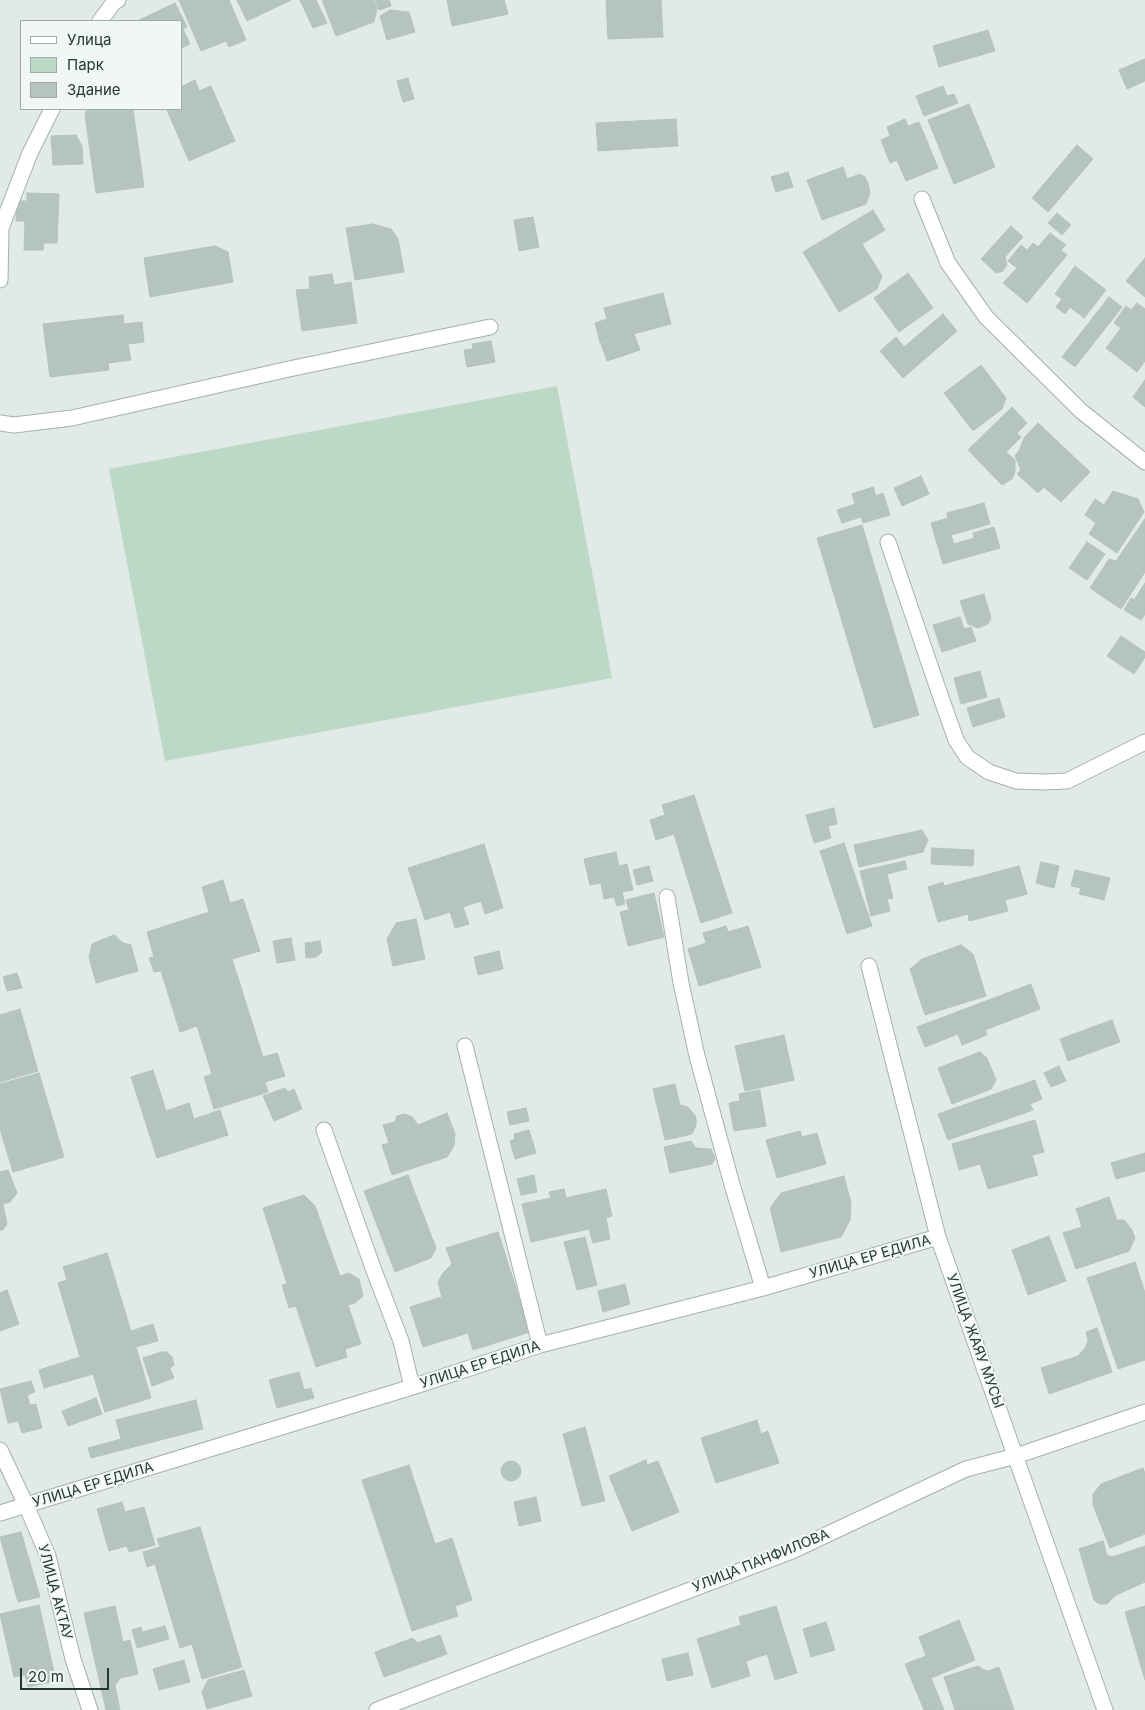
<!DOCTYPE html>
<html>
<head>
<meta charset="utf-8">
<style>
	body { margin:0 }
	#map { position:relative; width:1145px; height:1710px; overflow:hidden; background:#e1eae6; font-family:Inter,sans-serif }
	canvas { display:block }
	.legend { position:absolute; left:20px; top:20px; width:162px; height:90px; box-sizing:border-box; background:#f1f7f4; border:1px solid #9faba8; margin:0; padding:6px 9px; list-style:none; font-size:15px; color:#233835 }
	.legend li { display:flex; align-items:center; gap:10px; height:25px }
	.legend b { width:25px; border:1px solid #9faba8 }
	.scale { position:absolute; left:20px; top:1668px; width:89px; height:22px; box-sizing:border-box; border:2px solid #233835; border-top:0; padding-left:6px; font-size:15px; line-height:18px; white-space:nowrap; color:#233835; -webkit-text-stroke:4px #f1f7f4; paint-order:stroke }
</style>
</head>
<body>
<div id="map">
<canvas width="1145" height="1710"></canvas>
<ul class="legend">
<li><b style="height:6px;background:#fff"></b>Улица</li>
<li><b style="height:14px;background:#bbd9c6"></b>Парк</li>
<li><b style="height:14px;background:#b6c4c0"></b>Здание</li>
</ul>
<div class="scale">20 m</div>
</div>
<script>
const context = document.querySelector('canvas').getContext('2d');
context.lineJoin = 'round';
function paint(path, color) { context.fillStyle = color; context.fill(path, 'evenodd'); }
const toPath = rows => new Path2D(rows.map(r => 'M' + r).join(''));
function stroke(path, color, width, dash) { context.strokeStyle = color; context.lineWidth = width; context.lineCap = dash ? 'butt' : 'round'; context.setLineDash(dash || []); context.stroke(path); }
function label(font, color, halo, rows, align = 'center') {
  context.font = font + ' Inter,sans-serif'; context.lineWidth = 4; context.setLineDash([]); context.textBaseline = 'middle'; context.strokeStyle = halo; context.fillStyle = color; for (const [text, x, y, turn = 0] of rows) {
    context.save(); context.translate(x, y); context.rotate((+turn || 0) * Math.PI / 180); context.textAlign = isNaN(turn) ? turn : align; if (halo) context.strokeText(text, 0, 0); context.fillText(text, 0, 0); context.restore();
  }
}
paint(toPath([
	[557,386,612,678,165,761,109,469]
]), '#bbd9c6');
const building = toPath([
	[179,0,229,0,246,40,229,47,226,41,201,51,179,0],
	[237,0,291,0,247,21,237,0],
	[300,0,316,0,327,23,313,28,300,0],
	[322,0,373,0,377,8,374,22,336,36,322,0],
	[375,0,389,0,391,6,379,10,375,0],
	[447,0,504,0,508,14,452,26,447,0],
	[606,0,661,0,663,37,608,39,606,0],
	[175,3,187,27,183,29,190,44,181,48,181,21,137,21,175,3],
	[390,10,409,12,415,32,387,40,380,16,390,10],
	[988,30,995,51,939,67,933,46,988,30],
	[1145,59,1145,81,1127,89,1119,70,1145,59],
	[408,78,414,99,403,102,397,81,408,78],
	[195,80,199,91,211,86,235,141,189,161,167,110,181,109,181,87,195,80],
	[943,86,947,96,954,94,958,103,924,116,916,96,943,86],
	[969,104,995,167,954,184,928,120,969,104],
	[87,109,133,109,144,187,96,193,85,115,87,109],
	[676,119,678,146,598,151,596,123,676,119],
	[905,119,908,126,919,122,938,168,906,181,897,160,890,163,881,140,890,136,887,127,905,119],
	[76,135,82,146,83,164,53,165,51,136,76,135],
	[1077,145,1093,159,1048,212,1032,198,1077,145],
	[843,167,847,179,860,174,865,177,868,183,870,193,866,204,822,220,807,180,843,167],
	[788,172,793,187,776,192,771,177,788,172],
	[27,193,59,194,57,243,44,243,43,250,24,250,25,221,16,221,17,201,27,201,27,193],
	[873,210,885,230,862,244,882,276,877,289,839,312,803,252,873,210],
	[1057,213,1071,225,1062,235,1048,223,1057,213],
	[533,217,539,247,519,251,514,220,533,217],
	[373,224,391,229,398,239,404,272,355,280,346,228,373,224],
	[1011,226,1023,237,1005,257,1007,265,1003,271,996,273,981,259,1011,226],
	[1050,233,1066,245,1061,250,1067,255,1027,303,1003,283,1017,268,1008,261,1021,245,1027,250,1033,243,1038,247,1050,233],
	[215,246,228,252,233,282,150,297,144,258,215,246],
	[1145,258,1145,297,1126,281,1145,258],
	[1075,266,1106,290,1084,318,1070,307,1065,314,1056,307,1062,299,1055,294,1075,266],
	[908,273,933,308,899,332,874,298,908,273],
	[332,274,334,285,351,282,357,323,302,331,296,290,310,289,309,277,332,274],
	[663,293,671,324,600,343,595,323,607,319,604,308,663,293],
	[1109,297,1122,307,1075,367,1062,357,1109,297],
	[1137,303,1145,309,1145,361,1137,372,1106,348,1121,328,1114,323,1126,306,1131,310,1137,303],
	[943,314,957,331,903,378,880,351,896,337,904,347,943,314],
	[123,315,124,324,142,322,144,342,128,344,131,360,108,363,109,370,50,377,43,324,123,315],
	[634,334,640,350,607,361,601,344,634,334],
	[491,341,495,362,467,367,464,350,473,349,472,344,491,341],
	[981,365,1006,398,1002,409,973,431,944,393,981,365],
	[1145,380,1145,407,1133,397,1145,380],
	[1012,407,1027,423,1017,433,1021,437,1006,452,1015,460,1015,472,1012,479,1002,485,968,450,1012,407],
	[1038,423,1090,472,1061,502,1044,487,1038,493,1017,474,1021,470,1015,456,1020,449,1024,438,1038,423],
	[921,476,929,494,902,506,894,488,921,476],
	[873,487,876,496,883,493,890,515,863,523,861,517,842,523,837,510,855,504,852,494,873,487],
	[1113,491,1138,499,1144,512,1117,553,1089,534,1096,523,1085,515,1095,499,1104,505,1113,491],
	[984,503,990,524,951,535,954,544,974,538,973,533,994,527,1000,548,943,564,931,523,948,518,947,513,984,503],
	[1145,519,1145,572,1121,609,1090,588,1109,559,1116,561,1145,519],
	[862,525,919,715,874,728,817,538,862,525],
	[1087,542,1105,554,1087,580,1069,568,1087,542],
	[1145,583,1145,614,1141,620,1124,610,1131,598,1134,600,1145,583],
	[984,594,991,618,988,624,978,628,968,624,960,601,984,594],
	[960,617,964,629,971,627,976,641,942,652,933,625,960,617],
	[1121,636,1145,652,1145,657,1134,674,1107,656,1121,636],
	[980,671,987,697,961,704,954,678,980,671],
	[999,698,1005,717,973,727,967,708,999,698],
	[694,795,732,913,701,923,674,834,656,840,650,820,665,815,662,805,694,795],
	[834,808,837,824,828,826,831,838,814,843,806,815,834,808],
	[922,830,928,840,923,852,859,867,854,845,922,830],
	[844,843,872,926,847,934,820,851,844,843],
	[484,844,503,908,485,914,481,901,463,907,469,924,455,928,450,912,425,920,408,868,484,844],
	[932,848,974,850,973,866,931,864,932,848],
	[616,852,619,866,627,864,633,890,622,892,625,904,617,906,614,897,604,899,601,883,590,885,584,859,616,852],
	[905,861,907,869,887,874,893,898,887,899,890,911,871,916,860,871,905,861],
	[1041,862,1059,866,1054,888,1036,883,1041,862],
	[649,866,653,881,637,885,633,870,649,866],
	[1019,866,1027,894,1005,900,1008,911,969,921,968,914,938,922,928,887,943,882,944,886,1019,866],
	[1075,870,1110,878,1104,900,1079,894,1081,888,1071,886,1075,870],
	[223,880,230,903,243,899,260,951,232,959,263,1057,277,1053,285,1076,265,1082,268,1092,214,1109,204,1077,212,1074,197,1026,180,1032,161,971,154,972,149,958,154,957,147,932,209,912,202,887,223,880],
	[654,893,664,937,628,946,620,912,629,910,626,900,654,893],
	[416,919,425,959,393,966,387,939,396,923,416,919],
	[726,926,728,932,748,926,761,967,699,986,688,949,706,943,703,933,726,926],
	[114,935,123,943,131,945,138,971,96,983,89,957,92,944,114,935],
	[291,938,295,960,277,963,273,941,291,938],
	[320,941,322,952,316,957,306,958,305,943,320,941],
	[961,945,973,954,986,996,925,1015,910,969,922,959,961,945],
	[499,951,503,969,478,975,474,957,499,951],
	[17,973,22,988,7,991,3,977,17,973],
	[1031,984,1040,1009,985,1030,987,1035,962,1045,958,1034,925,1047,917,1027,1031,984],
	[20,1009,38,1071,0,1082,0,1015,20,1009],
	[1112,1020,1120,1042,1068,1061,1060,1039,1112,1020],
	[784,1035,794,1080,745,1091,735,1046,784,1035],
	[980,1052,987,1058,996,1080,991,1089,952,1104,938,1068,980,1052],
	[1059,1066,1066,1081,1051,1087,1044,1073,1059,1066],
	[153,1070,166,1111,189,1103,194,1119,220,1110,228,1135,157,1158,131,1077,153,1070],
	[39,1073,64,1157,13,1172,0,1129,0,1084,39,1073],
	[1035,1080,1042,1099,1030,1104,1033,1110,948,1140,938,1114,1035,1080],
	[675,1084,680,1105,688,1107,696,1117,696,1125,692,1134,665,1140,653,1089,675,1084],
	[285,1088,288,1092,294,1089,302,1109,274,1121,263,1096,285,1088],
	[760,1090,766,1126,734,1131,729,1103,740,1101,739,1094,760,1090],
	[526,1108,529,1121,510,1125,507,1112,526,1108],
	[447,1113,455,1134,454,1146,447,1157,392,1175,382,1145,389,1143,383,1125,395,1122,397,1116,405,1114,412,1117,418,1125,447,1113],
	[1035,1120,1044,1152,1032,1155,1038,1175,988,1189,980,1164,959,1170,952,1144,1035,1120],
	[529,1130,536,1153,515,1159,510,1141,515,1139,514,1134,529,1130],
	[800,1131,802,1137,817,1133,826,1164,777,1178,766,1140,800,1131],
	[691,1141,696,1148,711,1149,715,1158,712,1164,670,1173,664,1147,691,1141],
	[1145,1153,1145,1171,1116,1179,1111,1163,1145,1153],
	[8,1170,17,1193,10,1202,3,1204,7,1224,3,1230,0,1230,0,1172,8,1170],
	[408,1175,436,1248,431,1258,395,1272,364,1191,408,1175],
	[534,1175,537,1192,521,1195,517,1179,534,1175],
	[844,1176,851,1203,850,1220,841,1237,781,1252,770,1208,781,1193,844,1176],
	[564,1189,566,1198,606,1189,612,1216,606,1218,610,1239,593,1243,589,1229,531,1242,522,1204,551,1198,549,1192,564,1189],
	[304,1195,315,1206,340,1276,349,1273,359,1279,363,1296,355,1303,348,1305,361,1344,345,1349,347,1357,316,1367,296,1306,289,1308,282,1285,287,1284,263,1208,304,1195],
	[1109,1197,1117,1220,1124,1220,1132,1230,1135,1238,1129,1251,1076,1269,1063,1233,1082,1227,1076,1209,1109,1197],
	[498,1232,530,1332,473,1350,468,1333,423,1347,410,1307,442,1297,438,1282,443,1273,452,1264,446,1248,498,1232],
	[1049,1236,1066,1281,1028,1295,1012,1250,1049,1236],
	[585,1237,597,1285,577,1290,564,1242,585,1237],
	[107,1253,131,1331,153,1324,158,1341,136,1347,151,1398,105,1412,93,1374,44,1388,39,1370,80,1357,58,1283,67,1280,63,1267,107,1253],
	[1135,1262,1145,1293,1145,1360,1118,1369,1087,1278,1135,1262],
	[625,1284,630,1304,603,1312,598,1291,625,1284],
	[7,1290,19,1324,0,1331,0,1293,7,1290],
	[1097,1328,1112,1372,1049,1394,1041,1368,1078,1356,1086,1347,1088,1340,1086,1332,1097,1328],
	[161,1352,167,1352,172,1357,174,1365,170,1368,174,1378,152,1386,143,1358,161,1352],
	[299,1372,304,1390,311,1388,314,1398,277,1408,269,1380,299,1372],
	[31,1381,35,1392,27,1395,30,1405,36,1404,42,1428,22,1433,18,1421,8,1423,0,1389,31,1381],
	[96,1398,102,1414,68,1426,62,1411,96,1398],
	[196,1400,203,1429,91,1458,88,1448,121,1439,116,1420,196,1400],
	[757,1420,761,1434,768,1431,779,1463,716,1483,701,1438,757,1420],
	[585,1427,605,1501,582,1506,563,1434,585,1427],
	[646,1460,647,1465,658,1461,679,1512,632,1531,609,1476,646,1460],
	'501 1471a10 10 0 1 1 20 0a10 10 0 1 1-20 0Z',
	[409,1465,435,1544,452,1538,472,1600,455,1606,458,1616,412,1631,362,1480,409,1465],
	[1143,1468,1145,1474,1145,1534,1110,1548,1093,1505,1093,1494,1101,1484,1143,1468],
	[536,1497,541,1521,519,1526,514,1502,536,1497],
	[122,1502,125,1512,144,1507,155,1545,129,1552,127,1546,109,1551,97,1509,122,1502],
	[200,1527,242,1667,202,1679,192,1644,180,1648,155,1564,147,1567,143,1552,160,1547,157,1539,200,1527],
	[21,1532,40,1597,18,1602,0,1537,21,1532],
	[1103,1541,1107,1555,1112,1557,1145,1546,1145,1582,1116,1595,1107,1604,1099,1604,1094,1600,1079,1549,1103,1541],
	[39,1605,56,1681,28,1687,25,1675,14,1677,0,1614,39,1605],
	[115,1606,123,1642,130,1640,138,1674,120,1678,115,1686,120,1710,106,1710,84,1613,115,1606],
	[776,1606,797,1673,775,1680,767,1654,746,1661,750,1676,712,1688,697,1639,741,1625,739,1617,776,1606],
	[1145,1606,1145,1680,1125,1612,1145,1606],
	[959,1620,975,1660,931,1678,944,1710,924,1710,905,1664,926,1656,919,1637,959,1620],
	[826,1622,835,1650,811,1657,803,1629,826,1622],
	[165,1626,169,1639,137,1648,132,1630,141,1627,142,1632,165,1626],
	[440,1635,447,1654,384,1677,375,1652,413,1638,417,1643,440,1635],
	[688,1653,693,1675,667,1681,662,1659,688,1653],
	[184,1660,190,1682,159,1690,153,1669,184,1660],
	[978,1666,982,1669,988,1671,999,1667,1014,1710,955,1710,944,1677,978,1666],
	[244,1670,252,1696,207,1709,202,1692,208,1680,244,1670]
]);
paint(building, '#b6c4c0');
stroke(building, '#b4c2be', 1);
const street = toPath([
	[100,21,114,2,118,0],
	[922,199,948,263,986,317,1081,411,1145,462],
	[0,280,1,228,30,153,52,109],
	[0,423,14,425,72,418,289,369,490,327],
	[888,542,938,689,956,740,967,757,989,772,1016,781,1044,782,1067,781,1145,742],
	[667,897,681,983,697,1056,731,1181,763,1288],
	[869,966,938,1237,1105,1710],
	[465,1046,540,1345],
	[324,1130,373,1268,401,1341,412,1387],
	[0,1450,26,1505,48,1556,73,1659,90,1710],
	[0,1513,412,1387,540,1345,763,1288,938,1237],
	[377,1710,792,1551,966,1469,1016,1456,1145,1412]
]);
stroke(street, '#a4b1ad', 17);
stroke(street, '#fff', 15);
label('14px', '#233835', '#f1f7f4', [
	["УЛИЦА ЕР ЕДИЛА",870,1257,-16],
	["УЛИЦА ЖАЯУ МУСЫ",975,1341,70],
	["УЛИЦА ЕР ЕДИЛА",480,1365,-18],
	["УЛИЦА ЕР ЕДИЛА",93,1485,-17],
	["УЛИЦА ПАНФИЛОВА",761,1561,-22],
	["УЛИЦА АКТАУ",55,1592,75]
]);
</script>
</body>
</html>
